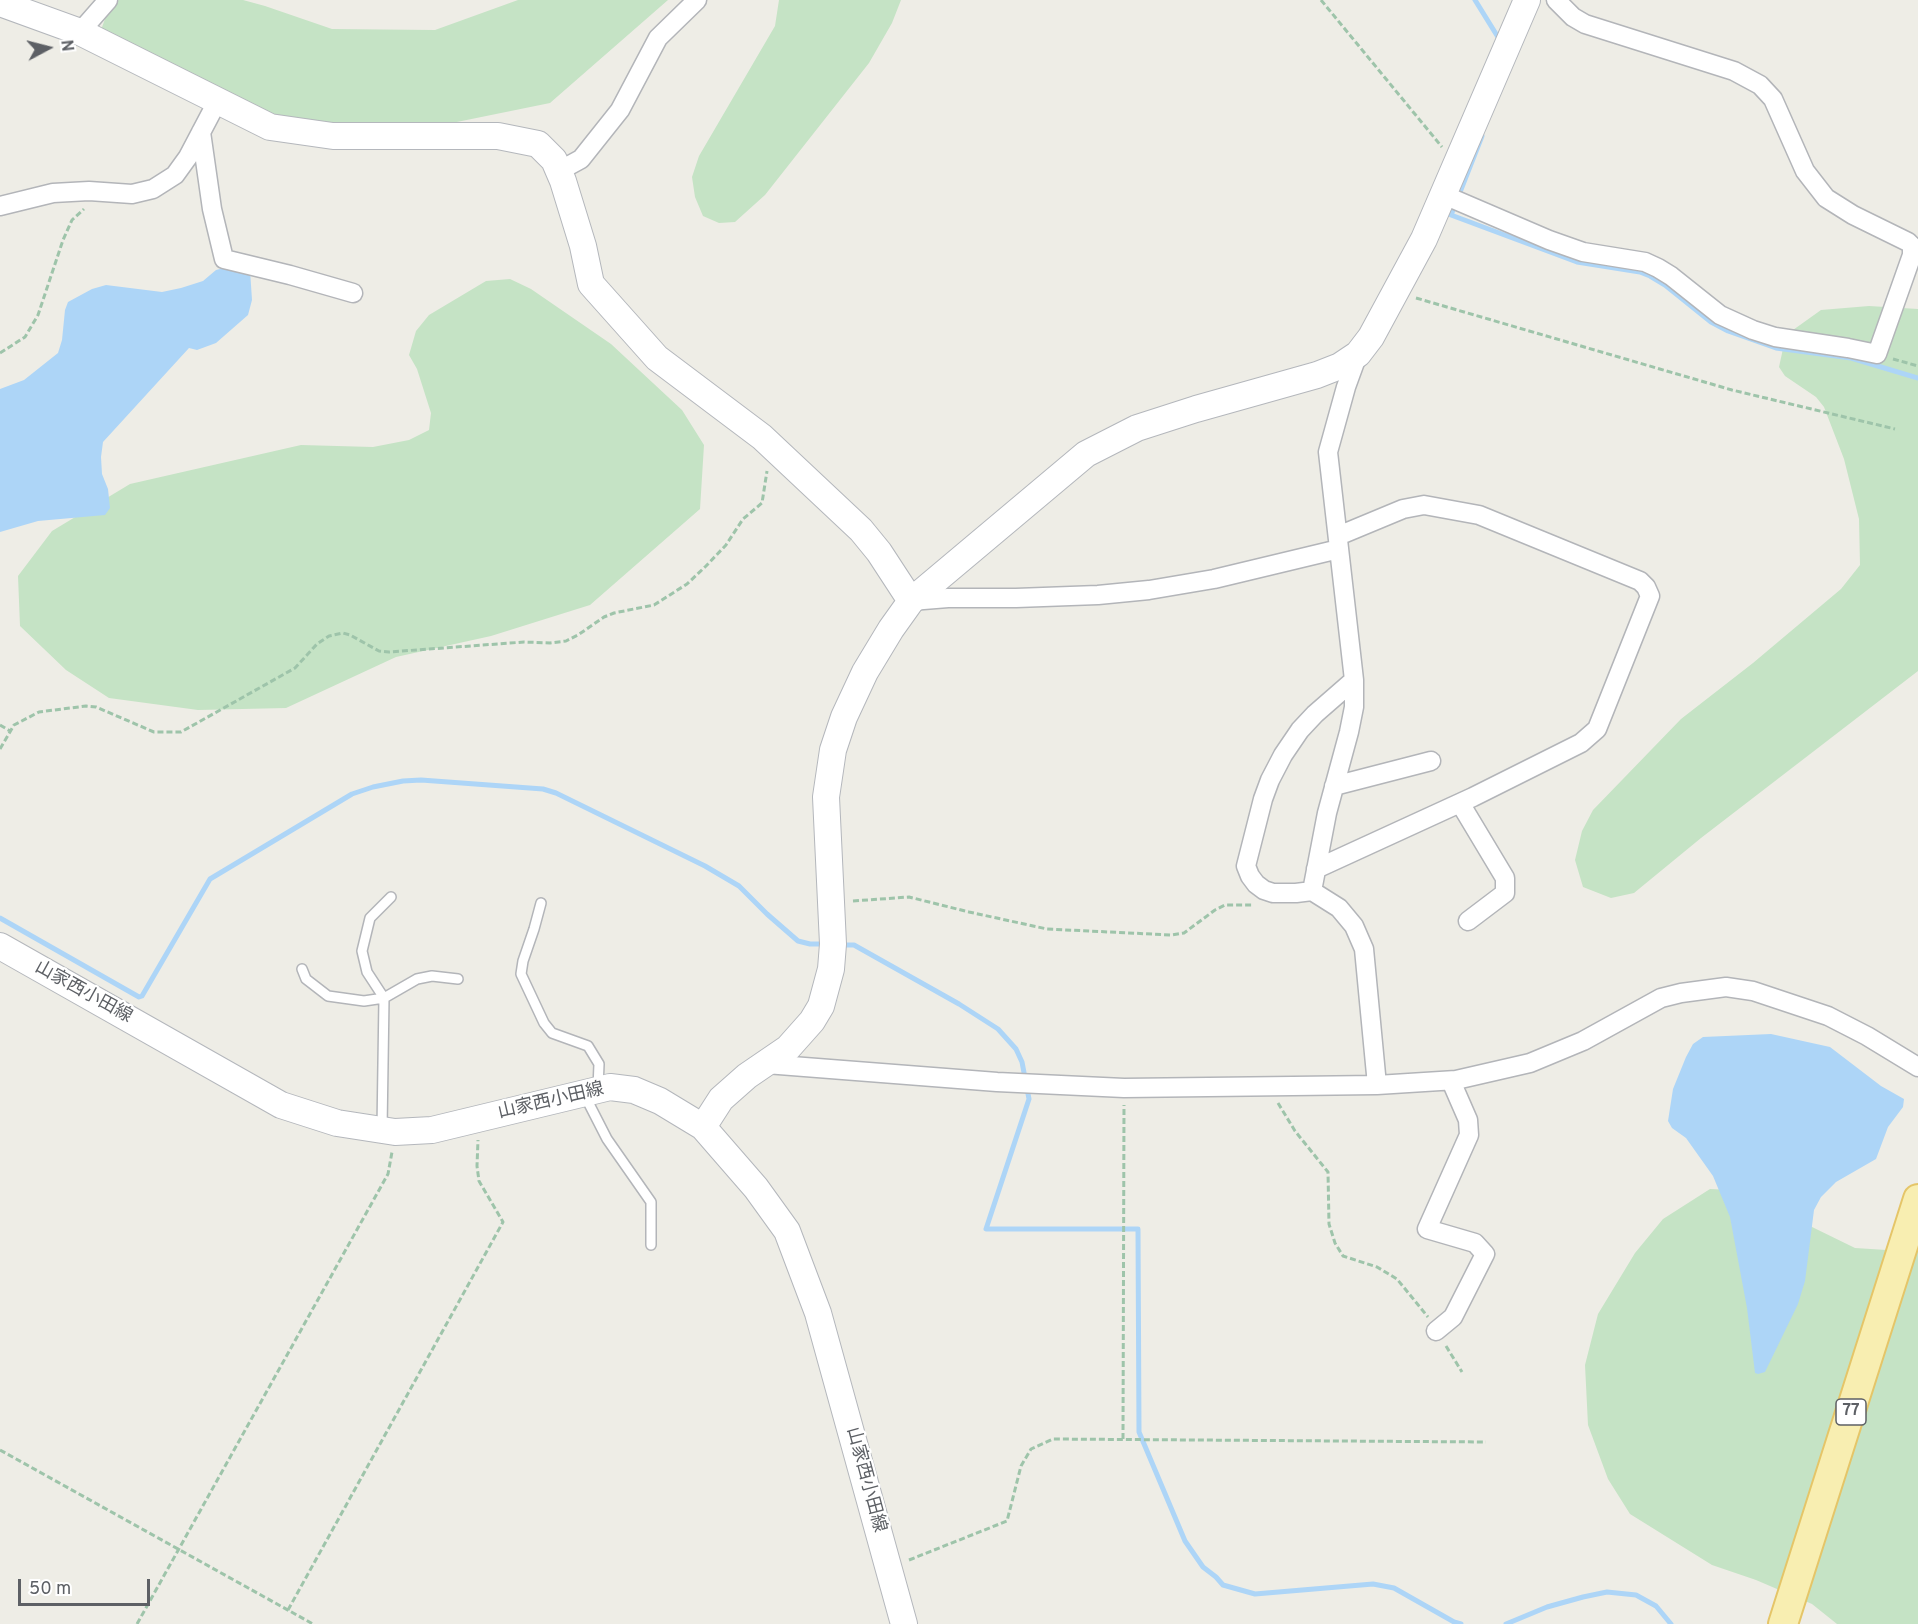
<!DOCTYPE html>
<html>
<head>
<meta charset="utf-8">
<style>
	body { margin:0 }
	#map { position:relative; width:1918px; height:1624px; overflow:hidden; background:#eeede6; font-family:Overpass,sans-serif }
	canvas { display:block }
	.north { position:absolute; left:18px; top:18px; width:60px; height:60px; -webkit-text-stroke:4px #fff; paint-order:stroke; rotate:83deg; font-size:16px; font-weight:700; line-height:24px; text-align:center; color:#5d6065 }
	.north::after { content:''; display:block; margin:auto; width:21px; height:27px; background:#5d6065; clip-path:polygon(50% 0,100% 100%,50% 72%,0 100%) }
	.scale { position:absolute; left:18px; top:1579px; width:132px; height:27px; box-sizing:border-box; border:3px solid #5d6065; border-top:0; padding-left:8px; font-size:18px; line-height:21px; white-space:nowrap; color:#5d6065; -webkit-text-stroke:4px #fff; paint-order:stroke }
</style>
</head>
<body>
<div id="map">
<canvas width="1918" height="1624"></canvas>
<div class="north">N</div>
<div class="scale">50 m</div>
</div>
<script>
const context = document.querySelector('canvas').getContext('2d');
context.lineJoin = 'round';
function paint(path, color) { context.fillStyle = color; context.fill(path, 'evenodd'); }
const toPath = rows => new Path2D(rows.map(r => 'M' + r).join(''));
function stroke(path, color, width, dash) { context.strokeStyle = color; context.lineWidth = width; context.lineCap = dash ? 'butt' : 'round'; context.setLineDash(dash || []); context.stroke(path); }
function label(font, color, halo, rows, align = 'center') {
  context.font = font + ' Overpass,"Noto Sans JP",sans-serif'; context.lineWidth = 4.5; context.setLineDash([]); context.textBaseline = 'middle'; context.strokeStyle = halo; context.fillStyle = color; for (const [text, x, y, turn = 0] of rows) {
    context.save(); context.translate(x, y); context.rotate((+turn || 0) * Math.PI / 180); context.textAlign = isNaN(turn) ? turn : align; if (halo) context.strokeText(text, 0, 0); context.fillText(text, 0, 0); context.restore();
  }
}
paint(toPath([
	[119,0,243,0,265,6,332,29,435,30,518,0,668,0,550,103,447,124,338,127,290,122,101,30,105,19,114,3],
	[779,0,901,0,892,23,869,63,765,195,735,222,719,223,703,216,695,197,692,177,699,156,775,26],
	[510,279,531,289,611,344,682,410,704,445,700,509,590,605,491,636,396,657,286,708,198,710,109,698,66,670,20,626,18,576,52,531,130,484,301,445,373,447,409,440,429,430,431,413,417,369,409,355,416,331,429,315,486,281],
	[1869,306,1918,309,1918,671,1701,838,1634,893,1611,898,1583,887,1575,860,1582,831,1593,810,1681,719,1753,663,1841,589,1860,565,1859,519,1844,459,1824,407,1816,397,1785,376,1779,367,1786,335,1821,310],
	[1710,1189,1751,1191,1810,1226,1855,1248,1918,1252,1918,1624,1837,1624,1812,1604,1756,1580,1712,1565,1630,1514,1608,1479,1588,1425,1585,1365,1598,1314,1635,1253,1663,1219]
]), '#c5e3c5');
paint(toPath([
	[228,267,250,270,252,300,248,315,216,343,197,350,189,348,103,442,101,457,102,474,108,489,110,508,105,515,38,521,0,532,0,389,24,380,58,353,62,340,65,310,68,302,92,289,106,285,162,292,181,288,203,281,216,270],
	[1771,1034,1830,1047,1881,1086,1904,1099,1903,1107,1888,1127,1876,1159,1836,1182,1821,1197,1814,1210,1805,1281,1798,1304,1765,1372,1758,1374,1755,1373,1747,1308,1730,1217,1713,1176,1686,1138,1672,1128,1668,1121,1673,1089,1686,1057,1693,1044,1703,1037]
]), '#add5f7');
stroke(toPath([
	[1475,0,1501,42],
	[1482,136,1451,215,1577,262,1640,272,1650,276,1665,285,1711,322,1728,331,1776,348,1851,358,1918,378],
	[0,918,139,997,142,996,210,879,352,794,373,787,403,781,421,780,543,789,556,793,705,866,739,886,767,914,798,941,810,944,825,944],
	[840,945,854,945,959,1004,998,1029,1016,1049,1022,1062,1029,1099,986,1229,1138,1229,1139,1432,1185,1541,1203,1567,1216,1577,1223,1585,1255,1594,1373,1584,1394,1588,1454,1622,1461,1624],
	[1506,1624,1547,1607,1583,1597,1607,1592,1636,1595,1656,1606,1671,1624]
]), '#add5f7', 5);
const lane = toPath([
	[541,903,534,929,523,961,521,974,544,1023,552,1033,588,1046,599,1064,598,1088],
	[302,969,306,979,328,996,364,1001,384,998,367,972,362,951,370,918,391,897],
	[585,1096,607,1139,651,1202,651,1245],
	[382,1129,384,998,417,979,432,976,458,979]
]);
const street = toPath([
	[80,32,108,0],
	[201,132,212,209,224,259,290,275,353,293],
	[559,171,581,159,620,110,658,38,697,0],
	[1444,195,1549,240,1583,252,1645,262,1658,268,1671,276,1720,315,1753,330,1775,337,1848,348,1877,354,1912,255,1912,246,1908,242,1853,215,1826,198,1805,171,1773,99,1760,85,1734,71,1585,24,1573,17,1556,0],
	[0,206,53,193,89,191,132,194,153,189,175,175,188,157,218,100],
	[1358,354,1346,387,1328,452,1354,680,1354,707,1349,732,1327,813,1312,891,1339,908,1354,926,1364,949,1377,1085],
	[911,601,948,598,1016,598,1098,595,1149,590,1214,579,1339,549],
	[1334,786,1431,761],
	[1460,803,1505,878,1505,893,1468,921],
	[1316,869,1473,797,1581,743,1597,729,1650,596,1646,587,1640,581,1479,515,1424,505,1403,509,1338,536],
	[1312,891,1296,893,1273,893,1264,890,1256,884,1250,876,1246,866,1263,799,1270,780,1283,755,1300,730,1315,714,1354,680],
	[766,1064,997,1082,1124,1088,1377,1085,1456,1080,1530,1063,1583,1041,1661,998,1681,993,1726,987,1753,991,1828,1016,1867,1036,1918,1067],
	[1436,1331,1453,1317,1485,1254,1475,1243,1427,1229,1469,1135,1468,1120,1451,1081]
]);
const secondary = toPath([
	[0,3,80,32,270,127,333,136,498,136,538,144,554,160,563,181,583,246,591,284,657,358,762,437,861,530,879,552,911,601],
	[0,946,281,1105,337,1123,395,1132,432,1130,610,1087,634,1090,660,1101,703,1127,756,1188,787,1231,818,1313,904,1624],
	[703,1127,721,1099,747,1076,788,1048,812,1021,821,1006,831,969,833,944,826,797,833,750,844,717,865,672,891,629,911,601,1086,454,1137,428,1196,409,1317,375,1340,366,1358,354,1371,337,1424,239,1527,0]
]);
const primary = toPath([
	[1783,1624,1918,1199]
]);
stroke(lane, '#b3b5b9', 12);
stroke(street, '#b3b5b9', 21);
stroke(secondary, '#b4b7bc', 28);
stroke(primary, '#e5c568', 32);
stroke(toPath([
	[1321,0,1442,147],
	[1416,298,1732,390,1895,429],
	[0,353,25,337,38,315,63,240,72,220,84,209],
	[1893,359,1918,366],
	[0,725,10,731],
	[0,749,14,725,39,712,86,706,96,707,154,732,181,732,295,668,317,644,329,636,343,633,350,635,379,651,389,652,524,642,550,643,566,641,578,635,604,617,614,613,654,605,687,584,706,566,726,545,743,519,762,503,767,471],
	[853,901,909,897,969,912,1047,929,1171,935,1184,933,1215,910,1225,905,1253,905],
	[1278,1103,1295,1131,1328,1172,1329,1224,1335,1243,1343,1256,1377,1267,1397,1279,1428,1317],
	[1446,1346,1462,1372],
	[1123,1439,1124,1105],
	[0,1450,313,1624],
	[909,1560,1007,1521,1021,1466,1031,1449,1053,1439,1486,1442],
	[288,1610,503,1222,479,1181,477,1166,478,1140],
	[137,1624,388,1174,392,1152]
]), '#9ec4aa', 3, [6, 3]);
stroke(lane, '#fff', 9);
stroke(street, '#fff', 18);
stroke(secondary, '#fff', 26);
stroke(primary, '#f8eeb1', 28);
for (const [x, y, w] of [
	[1851,1412,30]
]) { const box = new Path2D(); box.roundRect(x - w / 2, y - 13, w, 26, 4.5); context.fillStyle = '#fff'; context.fill(box); stroke(box, '#5d6065', 1.5); }
label('bold 16px', '#5d6065', null, [
	["77",1851,1412]
]);
label('18px', '#5d6065', '#fff', [
	["山家西小田線",83,993,29],
	["山家西小田線",551,1102,-13],
	["山家西小田線",865,1480,75]
]);
</script>
</body>
</html>
